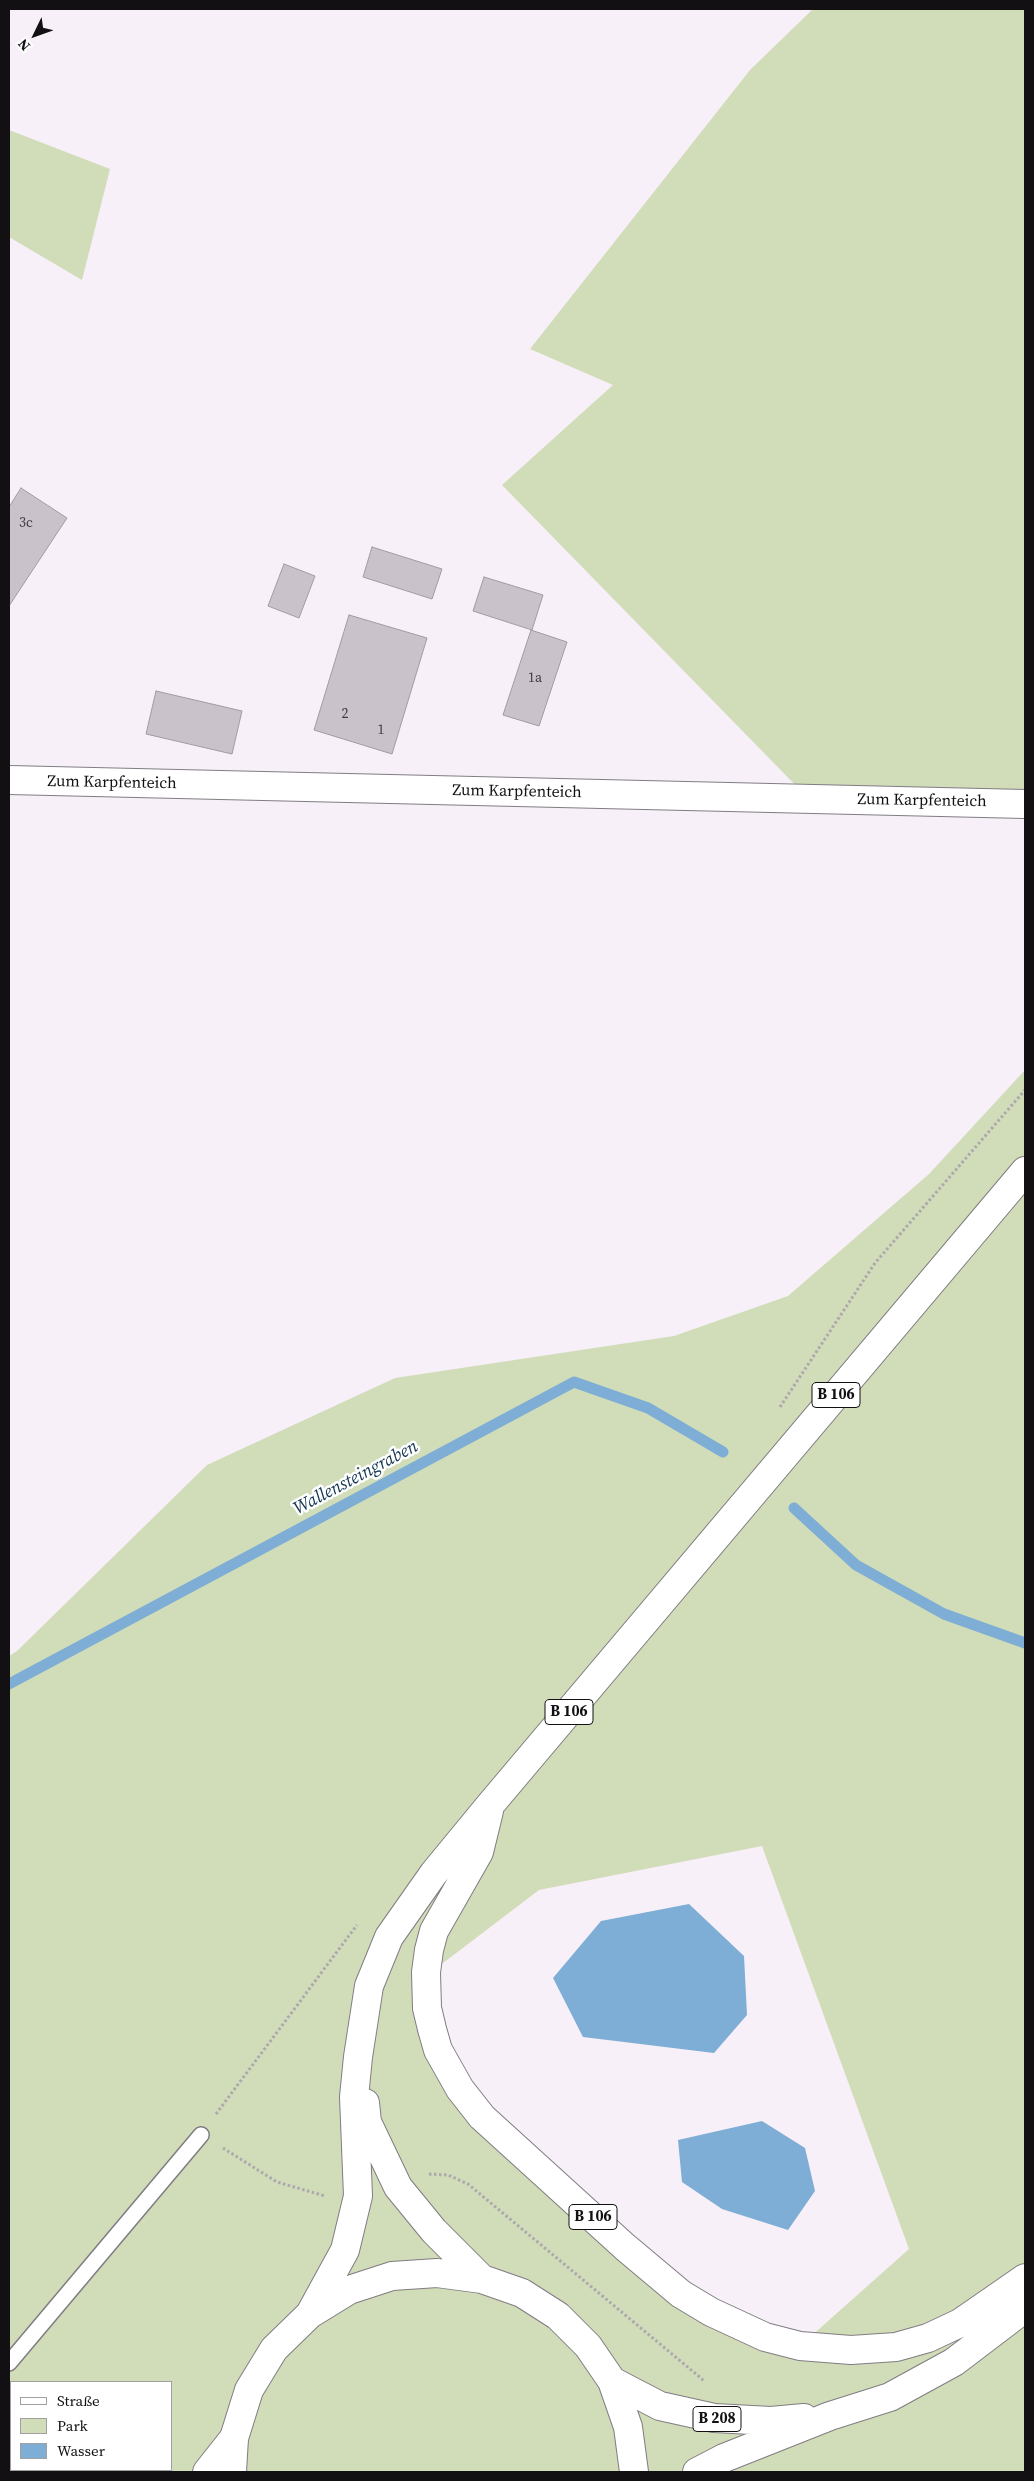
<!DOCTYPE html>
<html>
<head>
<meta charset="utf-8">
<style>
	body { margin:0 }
	#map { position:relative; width:1034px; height:2481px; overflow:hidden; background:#f7f0f8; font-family:"Source Serif 4",serif }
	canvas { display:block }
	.frame { position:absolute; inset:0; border:10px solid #121013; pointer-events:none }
	.legend { position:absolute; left:10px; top:2381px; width:162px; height:90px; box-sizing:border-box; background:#fff; border:1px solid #a09fa1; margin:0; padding:6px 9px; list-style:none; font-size:15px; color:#121013 }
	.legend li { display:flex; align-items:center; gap:10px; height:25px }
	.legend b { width:25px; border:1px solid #a09fa1 }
	.north { position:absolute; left:10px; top:10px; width:50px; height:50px; -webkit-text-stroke:4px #fff; paint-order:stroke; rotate:228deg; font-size:14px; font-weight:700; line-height:20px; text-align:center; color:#121013 }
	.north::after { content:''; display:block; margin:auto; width:18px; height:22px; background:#121013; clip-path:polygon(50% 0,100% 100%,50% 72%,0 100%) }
</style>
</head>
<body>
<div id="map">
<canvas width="1034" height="2481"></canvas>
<div class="frame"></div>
<ul class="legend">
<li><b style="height:6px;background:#fff"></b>Straße</li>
<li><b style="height:14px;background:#d1dcb8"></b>Park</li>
<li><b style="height:14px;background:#7eadd5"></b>Wasser</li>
</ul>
<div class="north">N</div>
</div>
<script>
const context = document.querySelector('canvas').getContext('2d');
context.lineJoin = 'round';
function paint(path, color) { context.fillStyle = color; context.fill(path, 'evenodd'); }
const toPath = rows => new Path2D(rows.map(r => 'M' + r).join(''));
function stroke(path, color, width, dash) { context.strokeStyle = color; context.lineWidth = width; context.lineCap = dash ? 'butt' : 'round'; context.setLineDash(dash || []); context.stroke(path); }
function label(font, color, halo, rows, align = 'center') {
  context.font = font + ' "Source Serif 4",serif'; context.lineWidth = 5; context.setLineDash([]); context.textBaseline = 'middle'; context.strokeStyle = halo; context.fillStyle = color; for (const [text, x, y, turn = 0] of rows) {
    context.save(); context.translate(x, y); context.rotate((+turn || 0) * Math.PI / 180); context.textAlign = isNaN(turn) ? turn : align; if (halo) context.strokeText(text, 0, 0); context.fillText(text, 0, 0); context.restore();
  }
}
paint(toPath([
	[813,9,1025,9,1025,804,808,798,502,485,613,385,530,349,750,70],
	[9,130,110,169,82,280,9,237],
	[1025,1070,1025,2472,9,2472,9,1656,17,1651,207,1465,395,1378,674,1336,788,1296,929,1174],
	[762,1846,909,2249,800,2346,647,2264,460,2089,426,1976,539,1890],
	[11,2382,171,2382,171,2470,11,2470]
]), '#d1dcb8');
paint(toPath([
	[689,1904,744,1956,747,2015,714,2053,583,2037,553,1978,601,1921],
	[762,2121,805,2148,815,2191,788,2230,722,2209,682,2182,678,2140]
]), '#7eadd5');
stroke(toPath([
	[794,1508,856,1565,944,1614,1025,1643],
	[9,1684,574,1382,648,1408,723,1452]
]), '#7eadd5', 11);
const building = toPath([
	[21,488,67,518,9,606,9,507,21,488],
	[372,547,442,569,432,599,363,577,372,547],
	[284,564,315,576,299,618,268,606,284,564],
	[484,577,543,595,532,630,473,611,484,577],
	[349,615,427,638,392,754,314,730,349,615],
	[531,630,567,642,539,726,503,715,531,630],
	[156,691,242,711,232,754,146,734,156,691]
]);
paint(building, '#c9c2ca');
stroke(building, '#a09ba2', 1);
const lane = toPath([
	[9,2363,201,2135]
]);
const street = toPath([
	[9,780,1025,804]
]);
const secondary = toPath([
	[207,2472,234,2438]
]);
const primary = toPath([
	[489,1811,479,1852,434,1931,429,1950,426,1972,427,2008,432,2029,438,2050,460,2089,482,2117,625,2247,681,2294,711,2312,765,2337,800,2346,851,2350,896,2347,928,2338,960,2323,1025,2278],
	[365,2103,367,2122,398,2187,434,2231,482,2279],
	[310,2314,345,2250,358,2196,354,2097,358,2057,369,1986,389,1937,434,1873,490,1805,1025,1171],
	[612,2381,660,2406,714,2418,771,2421,804,2418],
	[232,2472,234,2438,249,2390,274,2349,310,2314,349,2290,392,2276,437,2273,482,2279,522,2293,558,2316,588,2346,612,2381,628,2427,634,2472],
	[697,2472,724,2458,830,2416,890,2397,954,2362,1025,2308]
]);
stroke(lane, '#817c83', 18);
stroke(street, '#817c83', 30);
stroke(secondary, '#817c83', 30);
stroke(primary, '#817c83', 30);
stroke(toPath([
	[780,1407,875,1263,1025,1090],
	[216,2114,357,1925],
	[223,2148,277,2182,325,2196],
	[429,2174,448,2175,468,2184,702,2379,703,2382]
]), '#ada7ae', 3, [2.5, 2.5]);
stroke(lane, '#fff', 15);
stroke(street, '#fff', 28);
stroke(secondary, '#fff', 28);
stroke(primary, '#fff', 28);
label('14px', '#403c41', null, [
	["3c",26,523],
	["1a",535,678],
	["2",345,714],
	["1",381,730]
]);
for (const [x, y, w] of [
	[836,1395,48],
	[569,1712,48],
	[593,2217,48],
	[717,2419,48]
]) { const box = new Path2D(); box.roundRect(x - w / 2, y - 12.5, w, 25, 4); context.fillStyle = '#fff'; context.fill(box); stroke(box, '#121013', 1); }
label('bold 15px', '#121013', null, [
	["B 106",836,1395],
	["B 106",569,1712],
	["B 106",593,2217],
	["B 208",717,2419]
]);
label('16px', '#121013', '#fff', [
	["Zum Karpfenteich",112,783,1],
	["Zum Karpfenteich",517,792,1],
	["Zum Karpfenteich",922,801,1]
]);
label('italic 18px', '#123551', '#fff', [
	["Wallensteingraben",356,1478,-28]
]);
</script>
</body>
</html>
